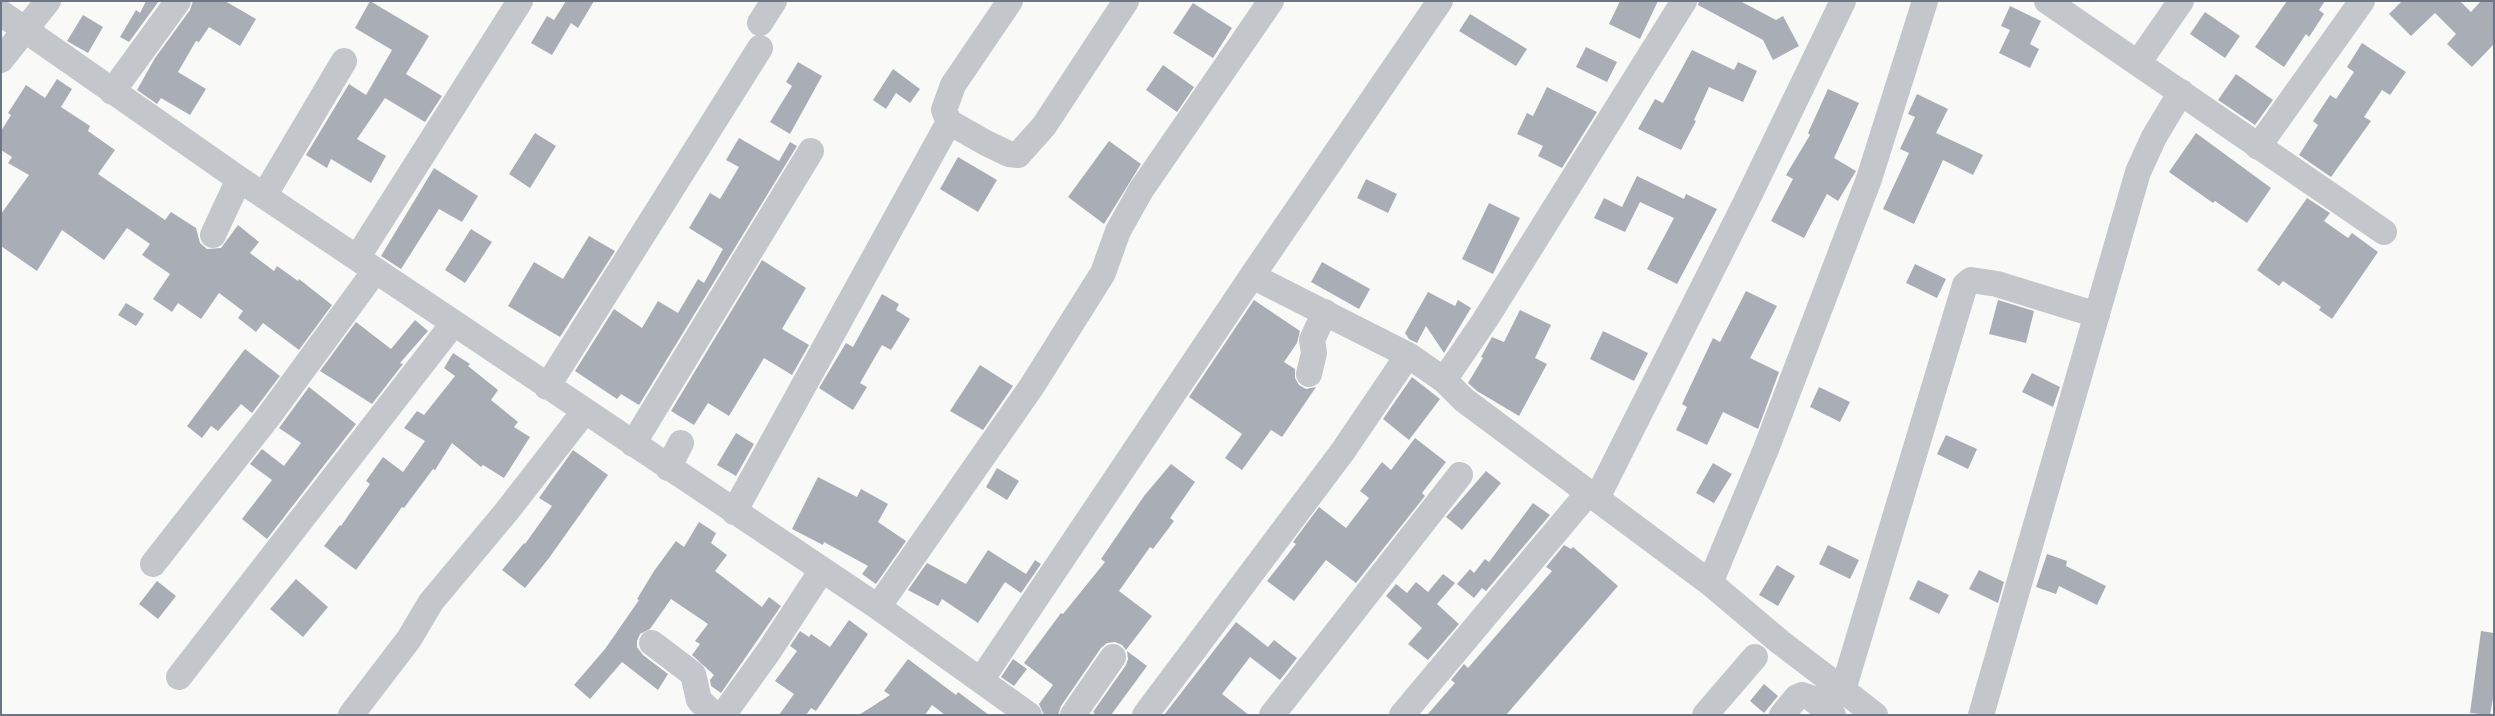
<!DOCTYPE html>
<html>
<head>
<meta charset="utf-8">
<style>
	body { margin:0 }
	#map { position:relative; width:2495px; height:716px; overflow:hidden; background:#f9f9f8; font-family:"Exo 2",sans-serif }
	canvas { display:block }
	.frame { position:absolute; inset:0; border:2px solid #6c7685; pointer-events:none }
</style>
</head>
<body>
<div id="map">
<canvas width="2495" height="716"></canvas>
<div class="frame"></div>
</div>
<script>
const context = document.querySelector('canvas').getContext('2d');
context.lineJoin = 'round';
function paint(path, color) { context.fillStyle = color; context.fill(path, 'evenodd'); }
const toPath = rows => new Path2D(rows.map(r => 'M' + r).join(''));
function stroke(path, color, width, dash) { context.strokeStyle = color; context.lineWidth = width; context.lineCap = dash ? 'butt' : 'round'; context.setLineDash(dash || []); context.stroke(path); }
paint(toPath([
	[146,1,159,1,129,42,120,37,136,10,140,13],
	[193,1,225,1,256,19,240,46,209,27,199,42,196,41,178,72,206,89,190,115,161,98,157,104,137,90,155,58,190,10],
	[370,1,429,36,406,74,442,96,425,122,385,98,357,139,386,156,371,183,331,159,327,168,306,155,349,84,366,95,392,50,355,28],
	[566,1,594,1,578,28,571,23,552,55,531,43,547,16,554,20],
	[1620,1,1658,1,1640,39,1609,24],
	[1699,1,1740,1,1776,20,1783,16,1799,46,1773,60,1763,40,1698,5],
	[2287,1,2325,1,2319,10,2324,14,2309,37,2306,34,2284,67,2255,47],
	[2402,1,2460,1,2471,12,2481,1,2494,1,2494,44,2472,67,2447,44,2456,34,2435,13,2411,36,2389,14],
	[1193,3,1232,28,1213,58,1173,33],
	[2010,6,2041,21,2030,44,2039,49,2030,68,1999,53,2010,30,2001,26],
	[2205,12,2240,36,2225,58,2190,34],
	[1470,14,1527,49,1516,66,1459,31],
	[83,15,103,27,88,53,67,41],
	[2362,43,2406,72,2390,95,2382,90,2364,117,2371,121,2331,177,2299,155,2318,125,2313,121,2330,95,2336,99,2354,72,2347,67],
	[1586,47,1617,62,1607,82,1576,67],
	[1692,50,1734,70,1738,62,1757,71,1743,102,1709,87,1694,120,1696,121,1681,150,1638,129,1655,99,1663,103],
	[798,62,822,76,790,134,770,122,792,86,786,82],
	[1163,65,1194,87,1177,112,1146,90],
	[893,69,920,89,910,103,896,93,886,109,873,100],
	[2236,74,2273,100,2255,125,2218,100],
	[57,79,72,89,61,107,90,126,88,131,115,150,98,174,165,220,171,212,196,228,200,243,207,249,221,248,238,225,259,242,250,253,274,271,277,266,298,281,299,279,332,305,299,350,263,323,256,332,238,318,243,311,219,293,201,319,178,303,172,312,153,299,170,274,142,255,150,244,127,228,104,260,62,230,37,271,1,246,1,214,29,175,8,163,12,157,1,150,1,131,11,115,8,113,26,85,45,98],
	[1547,87,1597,112,1562,168,1538,156,1543,146,1517,134,1527,113,1533,116],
	[1828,89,1859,103,1834,158,1856,171,1838,201,1827,194,1804,238,1771,221,1793,179,1786,175,1810,135,1808,133],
	[1917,94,1948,109,1936,133,1983,155,1973,175,1943,160,1914,224,1883,209,1909,153,1900,149,1915,117,1908,114],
	[535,133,556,146,530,188,509,174],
	[2196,133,2271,188,2247,223,2215,201,2213,203,2169,172],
	[739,138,779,161,790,142,797,146,639,405,621,394,617,399,575,371,614,309,642,328,658,301,678,313,698,279,704,283,723,249,689,228,710,193,720,199,739,167,726,160],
	[1109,141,1141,164,1104,224,1068,197],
	[958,157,997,180,978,212,940,189],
	[434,168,478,196,462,222,439,209,401,269,381,256],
	[1637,176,1684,199,1686,194,1717,209,1677,284,1647,269,1674,218,1640,202,1625,232,1594,218,1604,198,1622,207],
	[1366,179,1397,194,1388,213,1357,198],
	[2307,198,2330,213,2324,221,2348,238,2352,233,2378,252,2332,319,2319,310,2321,307,2283,281,2279,286,2257,270],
	[1489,203,1520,218,1493,274,1462,259],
	[471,229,492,242,465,283,445,270],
	[589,236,615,251,560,337,508,306,534,262,563,279],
	[762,260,806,288,782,329,809,345,792,375,764,358,729,416,708,403,694,425,671,411],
	[1322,262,1370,289,1359,309,1311,282],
	[1915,264,1946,279,1937,298,1906,283],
	[1746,291,1777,306,1750,358,1779,372,1758,429,1723,412,1707,445,1676,430,1687,407,1682,404,1713,338,1720,342],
	[1428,292,1455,306,1458,300,1471,308,1444,353,1426,326,1417,343,1409,339,1405,333],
	[882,294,899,304,896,310,910,319,891,350,882,345,860,383,867,387,853,410,819,388,846,343,853,347],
	[1254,300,1300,331,1297,343,1284,362,1295,369,1295,378,1299,385,1306,389,1316,387,1282,437,1271,430,1242,470,1225,458,1242,434,1189,397],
	[1998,300,2034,311,2026,343,1989,334],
	[126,303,144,314,136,326,118,315],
	[1520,310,1551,325,1535,358,1547,364,1519,416,1477,391,1468,383,1483,358,1481,357,1492,337,1504,342],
	[415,320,428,331,400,363,403,364,372,404,320,371,356,322,391,349],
	[1603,331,1648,353,1634,381,1590,359],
	[245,349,280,376,252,413,241,404,218,431,211,426,202,438,187,426],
	[453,353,470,364,468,366,498,390,491,400,518,422,514,427,530,437,504,478,483,465,481,467,452,443,435,470,433,469,404,508,402,507,356,570,324,546,340,525,341,526,370,484,366,481,383,457,403,472,425,441,404,428,417,411,424,415,455,376,444,368],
	[980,365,1013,386,983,430,950,411],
	[2032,373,2060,387,2053,407,2022,392],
	[1412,377,1440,399,1409,440,1383,419],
	[309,387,356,424,267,539,242,519,272,480,250,464,262,449,284,466,301,443,279,428],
	[1819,387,1850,402,1840,422,1810,407],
	[736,433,754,444,736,476,717,465],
	[1946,435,1977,449,1968,469,1937,454],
	[1415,438,1446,462,1422,493,1425,496,1356,583,1326,560,1294,601,1267,581,1296,544,1293,542,1319,507,1346,528,1369,498,1360,491,1382,462,1391,470],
	[573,450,608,475,549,558,525,588,502,570,524,543,525,544,552,506,539,498],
	[1713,463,1732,474,1714,503,1696,493],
	[1171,464,1195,482,1170,518,1174,521,1153,549,1150,547,1119,591,1152,616,1126,650,1122,645,1115,642,1107,643,1101,648,1061,706,1058,715,1044,715,1039,704,1053,685,1024,663,1061,613,1063,614,1105,562,1101,559,1144,496],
	[997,468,1019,481,1007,500,986,487],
	[1486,471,1501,483,1462,530,1446,517],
	[818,477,857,497,861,489,888,504,878,522,906,541,876,584,862,574,868,566,824,542,823,545,792,529],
	[1533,503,1550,515,1486,591,1482,588,1474,598,1457,584,1470,569,1474,573,1485,559,1489,562],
	[699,522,716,533,711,543,727,555,715,571,762,607,769,597,781,606,721,693,711,686,710,680,714,675,692,655,700,644,695,641,708,624,671,599,650,629,640,634,637,641,637,647,643,655,668,674,658,690,622,662,590,699,574,685,605,649,639,600,637,599,654,571,676,541,684,547],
	[1564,545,1571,549,1573,547,1618,586,1506,715,1427,715,1455,683,1451,680,1464,664,1468,668,1552,571,1546,567],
	[1828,545,1859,560,1850,579,1819,564],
	[988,550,1026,574,1035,560,1041,564,1021,593,1005,582,978,623,942,599,938,606,908,590,927,563,966,584],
	[2047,554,2067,561,2066,566,2106,586,2097,605,2059,586,2056,594,2036,587],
	[1777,565,1795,576,1778,606,1759,595],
	[1979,570,2004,582,1998,603,1969,589],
	[1443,574,1455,583,1437,604,1459,624,1428,660,1408,644,1422,628,1386,596,1396,584,1407,593,1416,582,1428,592],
	[296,579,328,607,303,637,270,609],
	[1918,580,1949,595,1939,614,1909,599],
	[157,581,176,596,158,619,139,604],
	[849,620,868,634,816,711,811,708,806,715,779,715,794,694,775,681,797,651,790,646,800,631,809,637,811,634,830,647],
	[1236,622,1268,647,1274,640,1297,658,1280,680,1250,657,1222,694,1249,715,1164,715],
	[2481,631,2494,633,2494,693,2490,715,2470,713],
	[1127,651,1147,666,1111,715,1096,715,1093,712,1126,665,1128,659],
	[908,659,956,695,958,692,989,715,945,715,932,705,925,715,859,715,890,695,884,691],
	[1013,659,1027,669,1014,686,1001,677],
	[1764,684,1778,696,1764,713,1750,701]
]), '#a9aeb6');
stroke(toPath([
	[1010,1,953,85,944,110,949,122,986,143,1009,154,1018,155,1044,126,1126,1],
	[2047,1,2384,232],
	[1,13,239,179,878,607,1029,715],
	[760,23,774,1],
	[1,60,48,1],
	[2138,63,2181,1],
	[112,92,178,1],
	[2258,147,2362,1],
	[264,196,344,61],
	[213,235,239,179],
	[357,258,520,1],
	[1408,355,1444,380,1485,320,1684,1],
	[1309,374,1314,353,1312,340,1325,312],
	[1444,380,1464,400,1710,583,1780,642,1843,690,1965,285,1971,280,1997,284,2097,315],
	[547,387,760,48],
	[633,444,811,151],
	[668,468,681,443],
	[1597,498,1746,202,1843,1],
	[734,512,949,122],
	[153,564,268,417,375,271],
	[1710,583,1766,449,1869,179,1925,1],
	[878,607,1032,386,1103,273,1118,231,1141,190,1271,1],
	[652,643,693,674,699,700,714,715],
	[179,677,453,324],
	[981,680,1252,276,1440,1],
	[1843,690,1875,715],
	[351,715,409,639,431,602,507,511,584,412],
	[723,715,769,651,822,570],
	[1073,715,1113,657],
	[1145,715,1343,451,1408,355,1252,276],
	[1272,715,1460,475],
	[1402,715,1589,492],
	[1705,715,1755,657],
	[1782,715,1797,697,1802,695,1811,698,1833,715],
	[1981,715,2138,172,2154,137,2181,92]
]), '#c3c6ca', 26);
</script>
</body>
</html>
